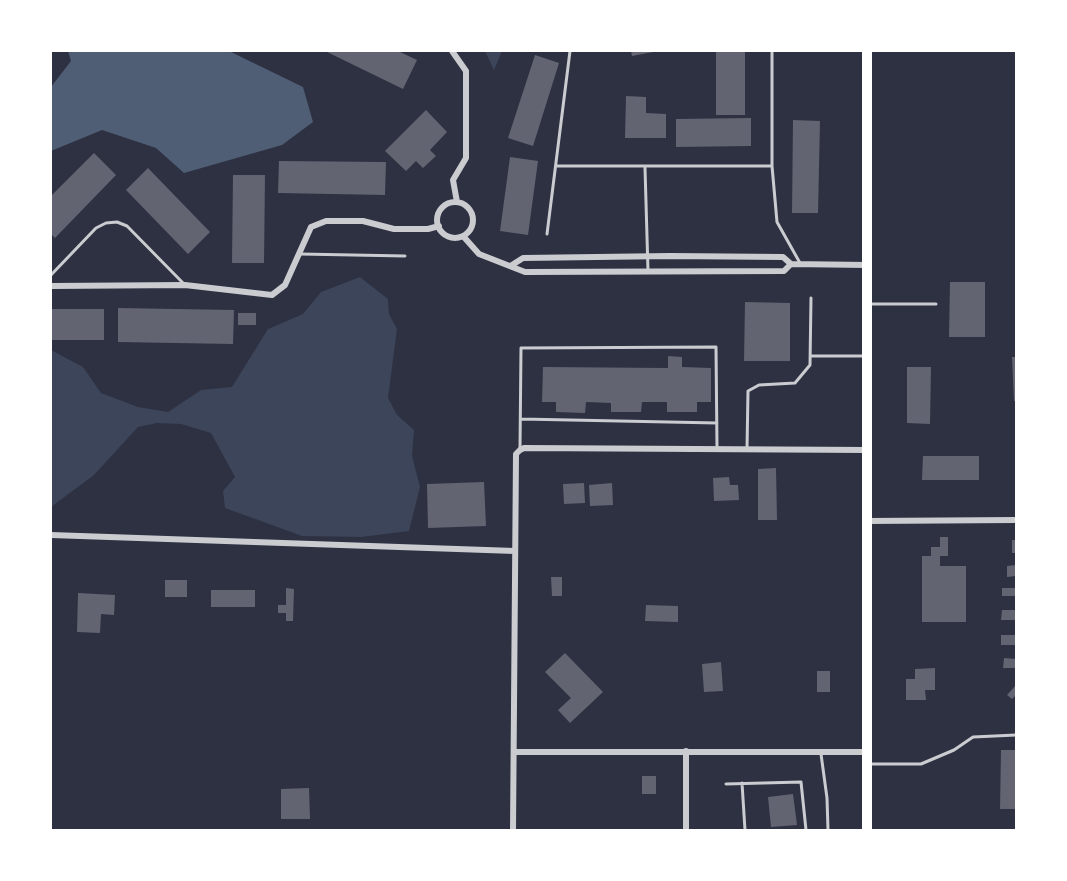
<!DOCTYPE html>
<html>
<head>
<meta charset="utf-8">
<style>
	body { margin:0 }
	#map { position:relative; width:1067px; height:881px; overflow:hidden; background:#2d3142; font-family:Quicksand,sans-serif }
	canvas { display:block }
	.frame { position:absolute; inset:0; border:52px solid #fff; pointer-events:none }
</style>
</head>
<body>
<div id="map">
<canvas width="1067" height="881"></canvas>
<div class="frame"></div>
</div>
<script>
const context = document.querySelector('canvas').getContext('2d');
context.lineJoin = 'round';
function paint(path, color) { context.fillStyle = color; context.fill(path, 'evenodd'); }
const toPath = rows => new Path2D(rows.map(r => 'M' + r).join(''));
function stroke(path, color, width, dash) { context.strokeStyle = color; context.lineWidth = width; context.lineCap = dash ? 'butt' : 'round'; context.setLineDash(dash || []); context.stroke(path); }
paint(toPath([
	[485,51,502,51,494,70],
	[360,277,388,299,389,314,397,329,388,398,397,415,414,430,412,456,420,487,409,531,361,537,302,536,225,508,223,491,235,477,211,433,181,424,157,423,138,427,94,475,51,507,51,350,83,367,101,393,138,407,168,412,201,390,232,387,268,329,303,314,321,292]
]), '#3c4559');
paint(toPath([
	[68,51,229,51,303,87,313,122,282,145,184,173,156,148,102,130,51,151,51,87,71,61]
]), '#4f5d75');
paint(toPath([
	[325,51,398,51,417,60,403,89],
	[631,51,653,51,653,52,632,56],
	[716,51,745,51,745,115,716,115],
	[535,55,559,63,533,146,508,138],
	[626,96,646,97,646,113,666,114,666,138,625,138],
	[426,110,447,132,430,150,436,156,423,168,416,161,406,171,385,151],
	[751,118,751,146,676,147,676,119],
	[793,120,820,121,818,213,792,213],
	[94,153,116,175,55,238,51,234,51,196],
	[510,157,538,161,528,235,500,231],
	[279,161,386,162,385,195,278,193],
	[148,168,210,232,188,254,126,190],
	[233,175,265,175,264,263,232,263],
	[950,282,985,282,985,337,949,337],
	[745,302,790,303,790,361,744,361],
	[118,308,234,310,233,344,118,342],
	[51,309,104,309,104,340,51,340],
	[238,313,256,313,256,325,238,325],
	[668,356,682,357,682,367,711,368,711,402,697,402,697,412,667,412,667,402,642,402,641,412,611,412,611,403,586,402,585,413,556,412,556,402,542,402,543,367,668,368],
	[1012,357,1016,357,1016,401,1014,401],
	[907,367,931,367,930,424,907,423],
	[923,456,979,456,979,480,922,480],
	[776,468,777,520,758,520,758,469],
	[729,477,730,485,738,485,739,500,714,501,713,478],
	[484,482,486,526,428,528,427,484],
	[584,483,585,503,564,504,563,484],
	[612,483,613,505,590,506,589,485],
	[940,537,948,537,948,556,940,556,940,566,966,566,966,622,922,622,922,556,931,556,931,547,940,547],
	[1012,540,1016,540,1016,553,1012,553],
	[1016,565,1016,576,1007,577,1007,566],
	[551,577,562,577,562,596,552,596],
	[165,580,187,580,187,597,165,597],
	[286,588,294,589,293,621,286,621,286,613,278,613,278,605,286,605],
	[1002,588,1016,588,1016,596,1002,596],
	[211,590,255,590,255,607,211,607],
	[78,593,115,595,114,615,101,614,100,633,77,632],
	[646,605,678,606,678,622,645,621],
	[1002,610,1016,610,1016,620,1001,620],
	[1001,635,1016,635,1016,645,1001,645],
	[565,653,603,692,570,723,558,710,571,698,545,672],
	[1004,658,1016,659,1016,668,1003,668],
	[721,662,723,691,704,692,702,664],
	[935,668,935,690,925,690,926,700,906,700,906,679,915,679,915,669],
	[817,671,830,671,830,692,817,692],
	[1016,685,1016,695,1012,699,1007,695],
	[1001,750,1016,750,1016,809,1000,809],
	[642,776,656,776,656,794,642,794],
	[309,788,310,819,281,819,281,789],
	[793,794,797,825,771,827,768,797]
]), '#626471');
stroke(toPath([
	[772,51,772,166,777,222,800,263],
	[556,166,772,166],
	[645,168,648,271],
	[547,234,570,51],
	[300,254,405,256],
	[51,275,96,228,106,223,117,222,127,226,183,283],
	[869,304,936,304],
	[812,356,864,356],
	[521,419,717,423],
	[520,448,521,348,716,347,717,448],
	[747,449,748,391,759,385,795,383,810,365,811,298],
	[821,754,827,798,828,830],
	[869,764,921,764,954,750,973,737,1016,735],
	[742,783,745,830],
	[726,784,801,782,806,830]
]), '#caccd0', 3);
stroke(toPath([
	[452,51,466,71,466,158,453,180,457,202],
	'437 220a18 18 0 1 1 36 0a18 18 0 1 1-36 0Z',
	[463,236,479,254,525,272,784,271,791,264],
	[512,265,523,258,670,256,783,257,791,264,867,265],
	[51,286,185,285,272,295,285,285,311,227,326,221,363,221,394,229,428,229,439,226],
	[867,521,1016,520],
	[51,535,515,551],
	[686,751,686,830],
	[514,752,867,752],
	[513,830,516,454,520,450,524,448,867,450]
]), '#caccd0', 6);
stroke(toPath([
	[867,51,867,830]
]), '#fff', 10);
</script>
</body>
</html>
